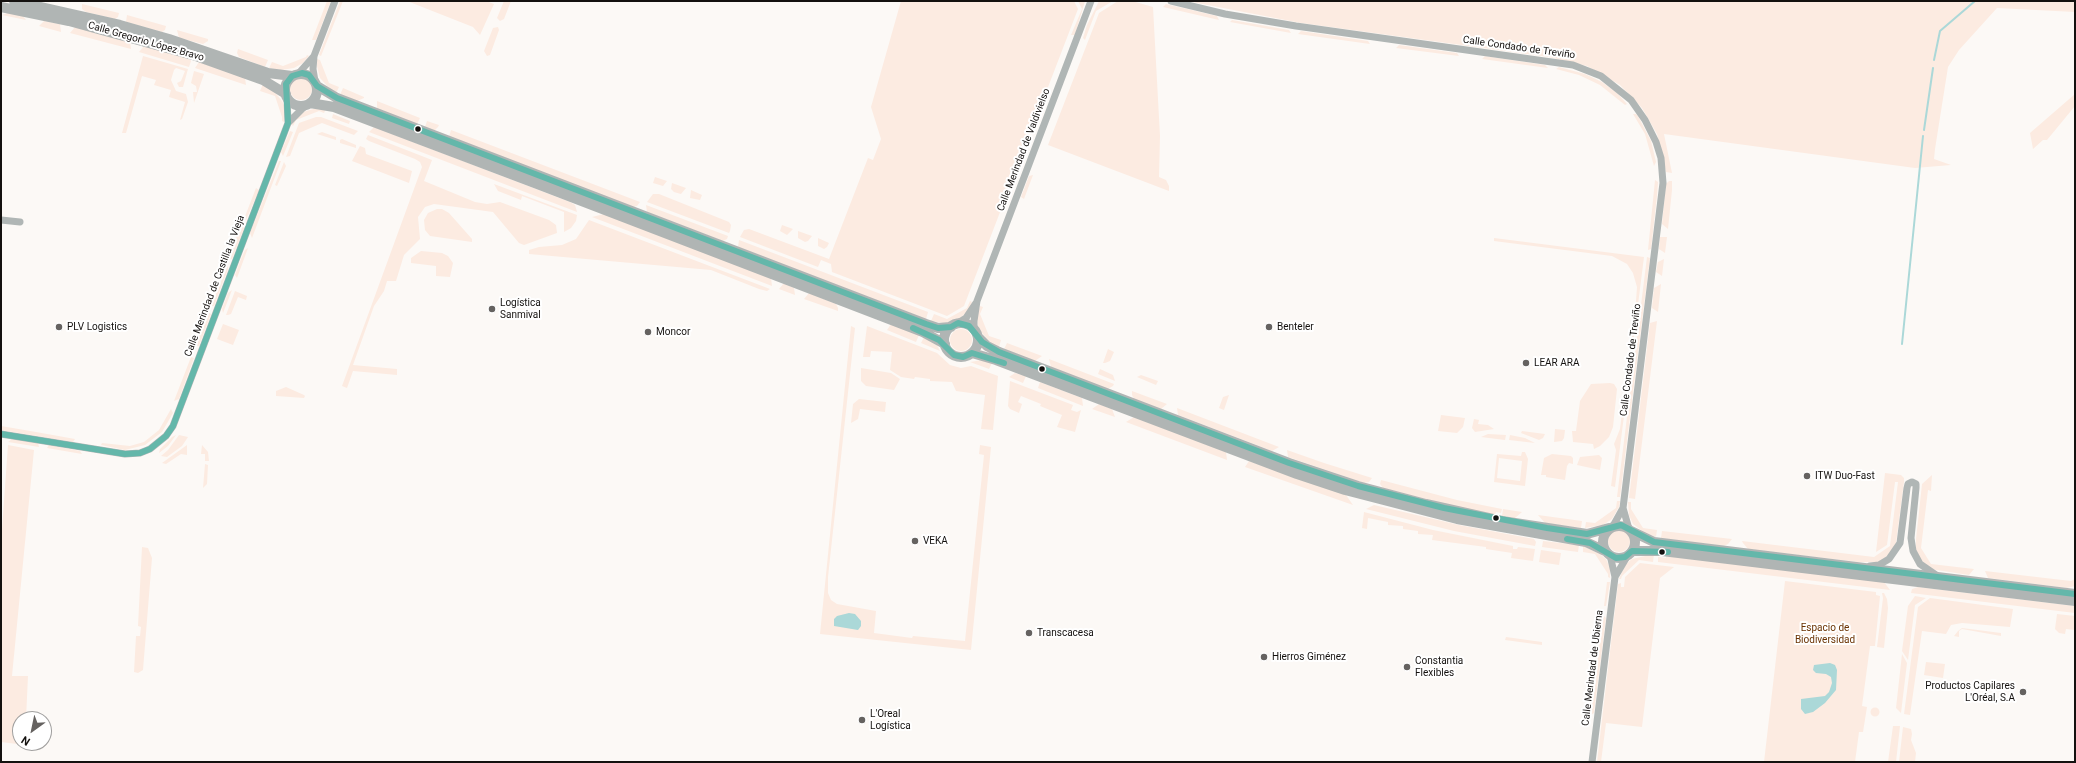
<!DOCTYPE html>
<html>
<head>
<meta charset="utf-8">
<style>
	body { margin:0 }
	#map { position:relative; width:2076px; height:763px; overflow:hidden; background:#fcf9f6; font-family:Roboto,sans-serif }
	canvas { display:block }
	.frame { position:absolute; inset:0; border:2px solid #14110f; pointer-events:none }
	.north { position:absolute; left:12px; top:711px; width:40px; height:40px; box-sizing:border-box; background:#fff; border:1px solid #a1a09f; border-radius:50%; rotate:213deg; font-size:11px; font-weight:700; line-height:16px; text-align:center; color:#14110f }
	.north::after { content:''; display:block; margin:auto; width:14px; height:18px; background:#656260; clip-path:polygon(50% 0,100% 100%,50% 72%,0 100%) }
</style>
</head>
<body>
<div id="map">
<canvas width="2076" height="763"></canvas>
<div class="frame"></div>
<div class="north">N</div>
</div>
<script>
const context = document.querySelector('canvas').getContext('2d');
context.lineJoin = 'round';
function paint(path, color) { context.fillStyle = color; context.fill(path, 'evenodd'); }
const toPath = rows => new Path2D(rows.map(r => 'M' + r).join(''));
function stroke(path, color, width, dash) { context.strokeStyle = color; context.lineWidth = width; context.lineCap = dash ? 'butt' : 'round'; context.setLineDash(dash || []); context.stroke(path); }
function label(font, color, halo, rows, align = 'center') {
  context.font = font + ' Roboto,sans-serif'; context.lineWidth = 4; context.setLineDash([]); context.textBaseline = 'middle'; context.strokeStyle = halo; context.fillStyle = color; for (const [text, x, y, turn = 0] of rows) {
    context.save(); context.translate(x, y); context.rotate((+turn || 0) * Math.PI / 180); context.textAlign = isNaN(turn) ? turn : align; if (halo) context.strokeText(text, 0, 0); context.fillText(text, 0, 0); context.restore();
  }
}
paint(toPath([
	[327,1,331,1,316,40,312,40],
	[340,1,343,1,321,56,319,55],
	[407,1,486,1,494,4,480,35,473,27],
	[504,1,511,1,504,19,500,21,497,18],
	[901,1,1074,1,1078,9,964,306,947,316,832,272,831,264,821,260,818,267,740,237,744,230,749,229,829,259,868,158,873,160,881,139,871,107],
	[1078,1,1085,1,1075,35,1071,35,1082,9],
	[1099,1,1113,1,1096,11,1085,40,1083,38,1087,25],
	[1118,1,1132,1,1153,7,1160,136,1159,177,1166,180,1169,186,1169,191,1048,145,1099,13],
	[1187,1,2075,1,2075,12,1997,8,1959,50,1948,67,1935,149,1934,159,1951,165,1915,168,1664,134,1672,173,1666,172,1657,134,1642,108,1620,85,1587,66,1549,57,1301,23],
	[82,4,119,13,118,17,115,19,86,12,82,9],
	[1166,4,1217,16,1219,20,1163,7],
	[8,13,23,16,26,20,2,15],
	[127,15,166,26,165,30,162,32,126,22],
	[1232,20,1289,30,1291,33,1230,22],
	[44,21,60,24,61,32,39,26],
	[75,27,130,42,131,49,70,33],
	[498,27,499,30,490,55,487,56,484,51,493,28],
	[177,30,208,39,208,41,203,44,179,38],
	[1301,31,1368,41,1370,44,1298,34],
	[145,45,189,58,191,61,189,67,139,52],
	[1399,45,1457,53,1459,56,1396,48],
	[238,49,268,60,265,67,239,57,237,53],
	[307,55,309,56,303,63,294,68,281,70,269,68,272,62,283,66,306,57],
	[143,56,188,69,183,87,179,87,177,83,181,81,185,71,176,68,174,70,171,80,176,91,186,94,188,102,182,119,180,120,185,102,169,97,171,90,154,85,156,80,142,76,126,133,122,133],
	[1485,56,1545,65,1548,68,1482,59],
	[317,59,320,60,329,83,339,87,336,93,328,87,320,78,317,66],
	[199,62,245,78,246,85,195,68],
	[1559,67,1585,74,1602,82,1617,93,1627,104,1625,105,1600,85,1579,75,1556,69],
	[194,71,204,74,194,103,193,92,197,92,196,86,191,83],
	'290 89a11 11 0 1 1 22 0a11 11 0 1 1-22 0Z',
	[263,84,273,90,282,101,285,107,284,122,282,121,282,117,275,96,260,91],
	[343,88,364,97,364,98,357,101,340,95],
	[2075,94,2075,106,2047,140,2043,140,2033,149,2030,133],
	[377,101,420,118,417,124,377,109],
	[317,108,326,109,324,113,319,111,296,120,293,126,292,125,293,122,303,112],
	[333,114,350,121,349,124,332,118],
	[1633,114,1636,114,1638,116,1651,141,1656,162,1654,166,1645,134],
	[316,117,321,117,358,131,354,135,322,123,299,133,290,156,286,157,299,123],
	[427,121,439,125,438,127,434,131,425,127],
	[374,127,570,202,575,205,577,212,369,132],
	[451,130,640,202,637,206,634,207,449,137],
	[290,131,293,132,283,156,281,152],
	[322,132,336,137,336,140,317,134],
	[368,135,432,160,424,181,475,202,487,204,500,202,549,220,556,225,557,233,524,245,519,243,493,212,434,204,425,207,418,217,420,239,404,255,396,281,387,281,384,291,374,306,353,365,397,369,397,375,353,371,347,388,342,386,422,167,420,162,415,159,369,141,366,139],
	[342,139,356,145,356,148,340,143,340,140],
	[360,146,365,148,366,154,412,171,409,183,352,161],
	[279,161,281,161,252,238,250,233],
	[284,162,286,166,277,186,275,185],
	[1033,175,1024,199,1021,197,1029,176],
	[655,177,667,181,663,186,653,183],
	[1655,180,1658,182,1657,196,1651,249,1648,250],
	[1669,181,1672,181,1672,190,1668,229,1662,224,1666,184],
	[672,183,686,188,681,194,674,192,671,189],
	[494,184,577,215,576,221,571,228,564,232,564,212,522,196,521,200,498,191],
	[256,188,259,190,246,220,244,219],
	[691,190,702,195,700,200,690,198],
	[653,194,659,194,729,222,731,225,730,231,729,233,647,202],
	[646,205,728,236,727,239,723,241,647,212],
	[437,209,442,209,449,213,472,239,472,242,430,236,425,230,424,220,428,213],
	[604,214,771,278,772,286,592,217],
	[589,220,770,289,767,291,759,289,711,270,529,254,529,250,539,247,562,245,576,239],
	[782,225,793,229,787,235,780,231],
	[241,226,244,228,232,259,228,259],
	[798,231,812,236,808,241,805,242,798,238],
	[1660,237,1667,237,1665,253,1659,249],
	[818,238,829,243,827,247,824,249,818,246],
	[1494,238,1644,257,1615,487,1611,486,1616,450,1614,444,1620,429,1636,301,1637,287,1633,273,1627,264,1612,256,1494,241],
	[739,240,928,312,926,319,738,247],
	[248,248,237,278,235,275,241,259,245,250],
	[421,251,442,253,448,256,453,263,450,277,436,276,436,266,411,263,411,258],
	[1647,257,1650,258,1640,337,1620,497,1617,497],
	[1664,259,1662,276,1656,272,1658,262],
	[228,265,228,269,214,306,211,306],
	[784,283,794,288,795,295,779,289],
	[1661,284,1658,312,1652,308,1654,288],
	[232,290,223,313,222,309,228,293],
	[235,291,247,296,246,300,238,297,231,314,228,315,226,315],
	[809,293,836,304,838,308,838,311,804,299],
	[970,301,972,302,969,310,956,322,949,324,931,321,934,314,947,319,967,308],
	[980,306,983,307,980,314,989,336,1001,340,999,347,993,345,978,329,977,316],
	[208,312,211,314,199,346,195,346],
	[1657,321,1635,499,1629,498,1650,323],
	[223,324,239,330,233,345,217,339],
	[891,324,919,335,916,342,887,330],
	[851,326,855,328,828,577,828,593,831,600,837,604,876,611,874,633,912,638,913,636,965,641,984,455,979,454,980,445,991,447,971,650,820,634],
	[867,326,937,353,950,365,961,368,971,366,998,376,993,430,981,429,985,395,956,391,952,382,930,381,930,379,915,377,914,379,901,377,890,370,892,352,871,351,870,357,863,357],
	'950 340a11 11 0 1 1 22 0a11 11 0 1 1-22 0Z',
	[924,337,936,343,940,351,921,343],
	[1007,343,1042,356,1035,361,1004,349],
	[1108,349,1114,352,1110,361,1105,363,1103,363],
	[191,357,194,358,179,399,174,401],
	[1049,359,1114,384,1113,386,1108,389,1051,367],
	[982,360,992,363,989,369,970,362],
	[861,368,891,373,900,379,894,390,866,386,861,381],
	[1100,369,1113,375,1115,381,1098,374],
	[1015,373,1026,376,1023,383,1009,377],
	[1141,375,1158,381,1156,385,1137,377],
	[1010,381,1073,405,1071,410,1077,412,1081,410,1075,432,1057,427,1062,415,1040,406,1041,404,1021,396,1018,402,1022,404,1019,413,1010,409,1008,406],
	[1040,382,1082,398,1083,406,1038,388],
	[1610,383,1614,384,1617,389,1613,427,1609,437,1600,446,1594,449,1593,444,1573,442,1572,431,1576,431,1580,401,1591,384],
	[286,387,304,395,305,396,304,398,276,396,276,391],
	[1132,391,1167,404,1161,409,1134,399,1132,395],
	[1229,395,1224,410,1219,408,1223,397],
	[859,399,886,402,885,412,860,409,858,419,851,423,853,404],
	[1099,404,1112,409,1115,417,1092,409],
	[1177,408,1279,447,1272,451,1178,415],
	[171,409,173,413,162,432,145,445,125,450,101,445,102,443,130,446,144,442,159,430],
	[1441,415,1465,418,1463,427,1457,433,1438,431],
	[1134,417,1226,452,1227,460,1126,422],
	[1474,419,1479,420,1478,424,1488,425,1494,429,1475,432,1472,428],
	[1,426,36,432,75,439,73,442,1,430],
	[1555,429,1565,430,1564,438,1562,441,1554,442],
	[1522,431,1545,434,1543,438,1539,440,1521,433],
	[1488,434,1506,435,1505,440,1481,437],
	[176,435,168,446,159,453,160,449,172,437],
	[179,435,188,437,182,446,167,457,161,456,168,450],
	[1510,435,1525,438,1535,443,1509,440],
	[12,439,38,443,39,447,8,442],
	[8,445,34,450,12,676,28,676,26,719,20,719,20,743,25,743,25,745,1,742,1,543],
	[49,445,80,451,82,454,47,448],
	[187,445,187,455,181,454,166,464,162,463],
	[202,445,208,452,209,461,205,461,205,454,201,454],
	[1287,450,1324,463,1372,478,1369,482,1364,483,1288,457],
	[1522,452,1525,452,1528,459,1525,486,1494,482,1497,454,1521,456],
	[1499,458,1522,461,1520,481,1497,478],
	[1552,454,1571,456,1573,458,1573,464,1569,463,1567,466,1565,480,1546,477,1546,475,1541,475,1544,458],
	[1599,455,1602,458,1600,470,1577,465,1580,457],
	[1249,461,1346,495,1353,505,1245,467],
	[205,464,208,465,207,484,203,488],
	[1885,473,1901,475,1904,478,1904,482,1896,543,1889,555,1879,562,1858,562,1748,549,1743,543,1742,541,1874,557,1890,546,1898,482,1895,482,1887,545,1876,552],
	[1932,475,1931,491,1928,490,1921,548,1931,564,1974,569,1969,575,1930,569,1919,558,1916,553,1916,539,1922,484],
	[1381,480,1457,500,1502,509,1501,513,1496,512,1495,515,1446,504,1383,488,1380,484],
	[1617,501,1620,501,1619,507,1612,519,1603,525,1585,528,1586,522,1595,523,1616,508],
	[1628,502,1631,502,1631,509,1643,528,1657,530,1656,537,1645,533,1633,524,1629,515],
	[1374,505,1459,525,1534,539,1536,542,1535,546,1454,531,1366,509],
	[1503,509,1522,512,1515,518,1502,516],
	[1364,512,1433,530,1513,546,1513,549,1517,549,1518,547,1535,549,1533,561,1511,558,1512,553,1486,549,1486,547,1432,540,1433,535,1418,534,1418,531,1403,529,1403,526,1388,525,1388,522,1368,518,1367,529,1362,528],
	[1538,515,1582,521,1581,528,1545,523],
	'1608 541a11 11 0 1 1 22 0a11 11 0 1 1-22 0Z',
	[1662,531,1732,539,1728,544,1724,546,1661,538],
	[1543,541,1579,545,1578,552,1542,547],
	[1583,546,1600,554,1606,559,1610,568,1610,578,1608,577,1608,574,1595,554,1583,552],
	[142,547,148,548,152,558,143,670,138,673,134,672,136,636,140,636,141,627,138,626],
	[1541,550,1561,553,1559,565,1539,562],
	[1654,554,1653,562,1639,560,1622,576,1621,579,1619,579,1625,565,1632,559],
	[1666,556,1884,582,1890,590,1658,562,1658,557,1666,558],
	[1640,563,1674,567,1660,578,1642,727,1606,723,1601,762,1597,762,1618,584,1621,583,1621,587,1624,587,1625,577],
	[1985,571,2071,581,2075,579,2075,586,2067,588,1988,578],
	[1785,581,1876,592,1876,595,1880,596,1875,646,1870,646,1862,706,1867,707,1863,732,1859,732,1855,762,1764,762],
	[1607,582,1610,582,1606,606,1604,606],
	[1918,587,2075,606,2075,613,1911,593,1912,589],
	[1882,593,1884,593,1887,599,1888,608,1884,648,1877,647,1883,598],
	[1915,596,1926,598,1915,605,1908,660,1902,651,1908,606],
	[1930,598,2013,609,2010,627,1962,623,1951,625,1946,634,1922,631,1910,715,1904,714,1918,607],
	[2057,614,2075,616,2075,630,2066,629,2065,634,2059,633,2055,629],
	[1603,615,1606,618,1594,713,1591,715],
	[1962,628,2001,633,2001,636,1962,629,1959,631,1959,637,1954,636,1958,631],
	[1506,637,1542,642,1542,645,1505,640],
	[1902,654,1907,663,1901,713,1896,708],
	[1926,662,1945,664,1943,678,1924,675],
	'1870.5 712a4.5 4.5 0 1 1 9 0a4.5 4.5 0 1 1-9 0Z',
	[1893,726,1900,726,1896,762,1888,762],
	[1903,727,1911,729,1912,734,1911,740,1916,753,1915,762,1899,762]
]), '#fcebe1');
paint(toPath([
	[849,613,855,614,861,621,861,626,858,630,834,626,834,619,837,616],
	[1830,663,1835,665,1837,670,1836,690,1825,703,1813,712,1805,714,1801,709,1801,699,1825,696,1829,692,1832,683,1831,677,1826,674,1816,673,1813,670,1814,665]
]), '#abd8d8');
stroke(toPath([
	[1934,60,1940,31,1975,1],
	[1924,130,1933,68],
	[1902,344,1923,136]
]), '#abd8d8', 2);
stroke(toPath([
	[1171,1,1225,14,1296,26,1573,65,1601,76,1631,100,1645,120,1656,142,1661,158,1663,183,1623,508,1613,526],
	[298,74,314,56],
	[315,81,313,69,314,56,335,1],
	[287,98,288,123],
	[1,220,20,222],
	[958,323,966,318,976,303],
	[974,330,974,321,977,301,1091,1],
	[1,434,125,454,140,453,150,449,166,436,173,426,288,123,305,106],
	[1623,508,1629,529],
	[1870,566,1879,565,1889,559,1900,543,1907,488,1908,484,1912,482,1916,484,1916,488,1911,538,1913,551,1920,564,1936,575],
	[1615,577,1628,555],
	[1592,762,1615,577,1610,555]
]), '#b0b6b5', 7);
stroke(toPath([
	[14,1,120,25,169,39,268,73,292,76],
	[1,7,69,21,196,56,263,80,286,94],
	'285 90a16 16 0 1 1 32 0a16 16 0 1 1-32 0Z',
	[317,86,337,98,926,324,938,328,951,327],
	[310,103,334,107,540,185,923,332,945,344],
	'944 340a17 17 0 1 1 34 0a17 17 0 1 1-34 0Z',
	[978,337,987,346,999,352,1289,463,1358,486,1426,504,1502,521,1587,534,1609,528],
	[972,353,996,360,1297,474,1345,490,1457,519,1586,542,1605,551],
	'1603 542a16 16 0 1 1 32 0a16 16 0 1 1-32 0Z',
	[1631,531,1654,542,2075,594],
	[1632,551,1662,551,2075,601]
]), '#b0b5b4', 10);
stroke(toPath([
	[913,328,939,340,954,355,963,357,972,353,1004,363],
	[1,434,125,454,140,453,150,449,166,436,173,426,288,123,286,84,292,76,302,73,309,75,317,86,337,98,926,324,938,328,951,327,958,323,969,326,982,342,999,352,1289,463,1358,486,1444,508,1547,528,1587,534,1621,525,1654,542,2075,594],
	[1567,539,1590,543,1616,558,1625,557,1632,551,1668,552]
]), '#64b7aa', 6);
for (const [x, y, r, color] of [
	[418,129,3.5,"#14110f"],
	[492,309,4,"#656260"],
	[59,327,4,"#656260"],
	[1269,327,4,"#656260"],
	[648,332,4,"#656260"],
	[1526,363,4,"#656260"],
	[1042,369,3.5,"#14110f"],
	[1807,476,4,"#656260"],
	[1496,518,3.5,"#14110f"],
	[915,541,4,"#656260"],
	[1662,552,3.5,"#14110f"],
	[1029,633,4,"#656260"],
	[1264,657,4,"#656260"],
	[1407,667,4,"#656260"],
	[2023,692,4,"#656260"],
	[862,720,4,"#656260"]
]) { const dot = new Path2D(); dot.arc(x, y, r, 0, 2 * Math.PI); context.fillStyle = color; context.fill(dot); stroke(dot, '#fff', 1.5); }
label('10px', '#14110f', '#fff', [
	["Calle Gregorio López Bravo",146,42,16],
	["Calle Condado de Treviño",1519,48,8],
	["Calle Merindad de Valdivielso",1024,150,-69],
	["Calle Merindad de Castilla la Vieja",215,286,-69],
	["Calle Condado de Treviño",1631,360,-83],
	["Calle Merindad de Ubierna",1593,668,-83]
]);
label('10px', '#14110f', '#fff', [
	["Logística",500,303],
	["Sanmival",500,315],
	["PLV Logistics",67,327],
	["Benteler",1277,327],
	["Moncor",656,332],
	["LEAR ARA",1534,363],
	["ITW Duo-Fast",1815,476],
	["VEKA",923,541],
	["Transcacesa",1037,633],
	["Hierros Giménez",1272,657],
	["Constantia",1415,661],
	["Flexibles",1415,673],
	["Productos Capilares",2015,686,"right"],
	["L'Oréal, S.A",2015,698,"right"],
	["L'Oreal",870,714],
	["Logística",870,726]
], 'left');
label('10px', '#6a3202', '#fff', [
	["Espacio de",1825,628],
	["Biodiversidad",1825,640]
]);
</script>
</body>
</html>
